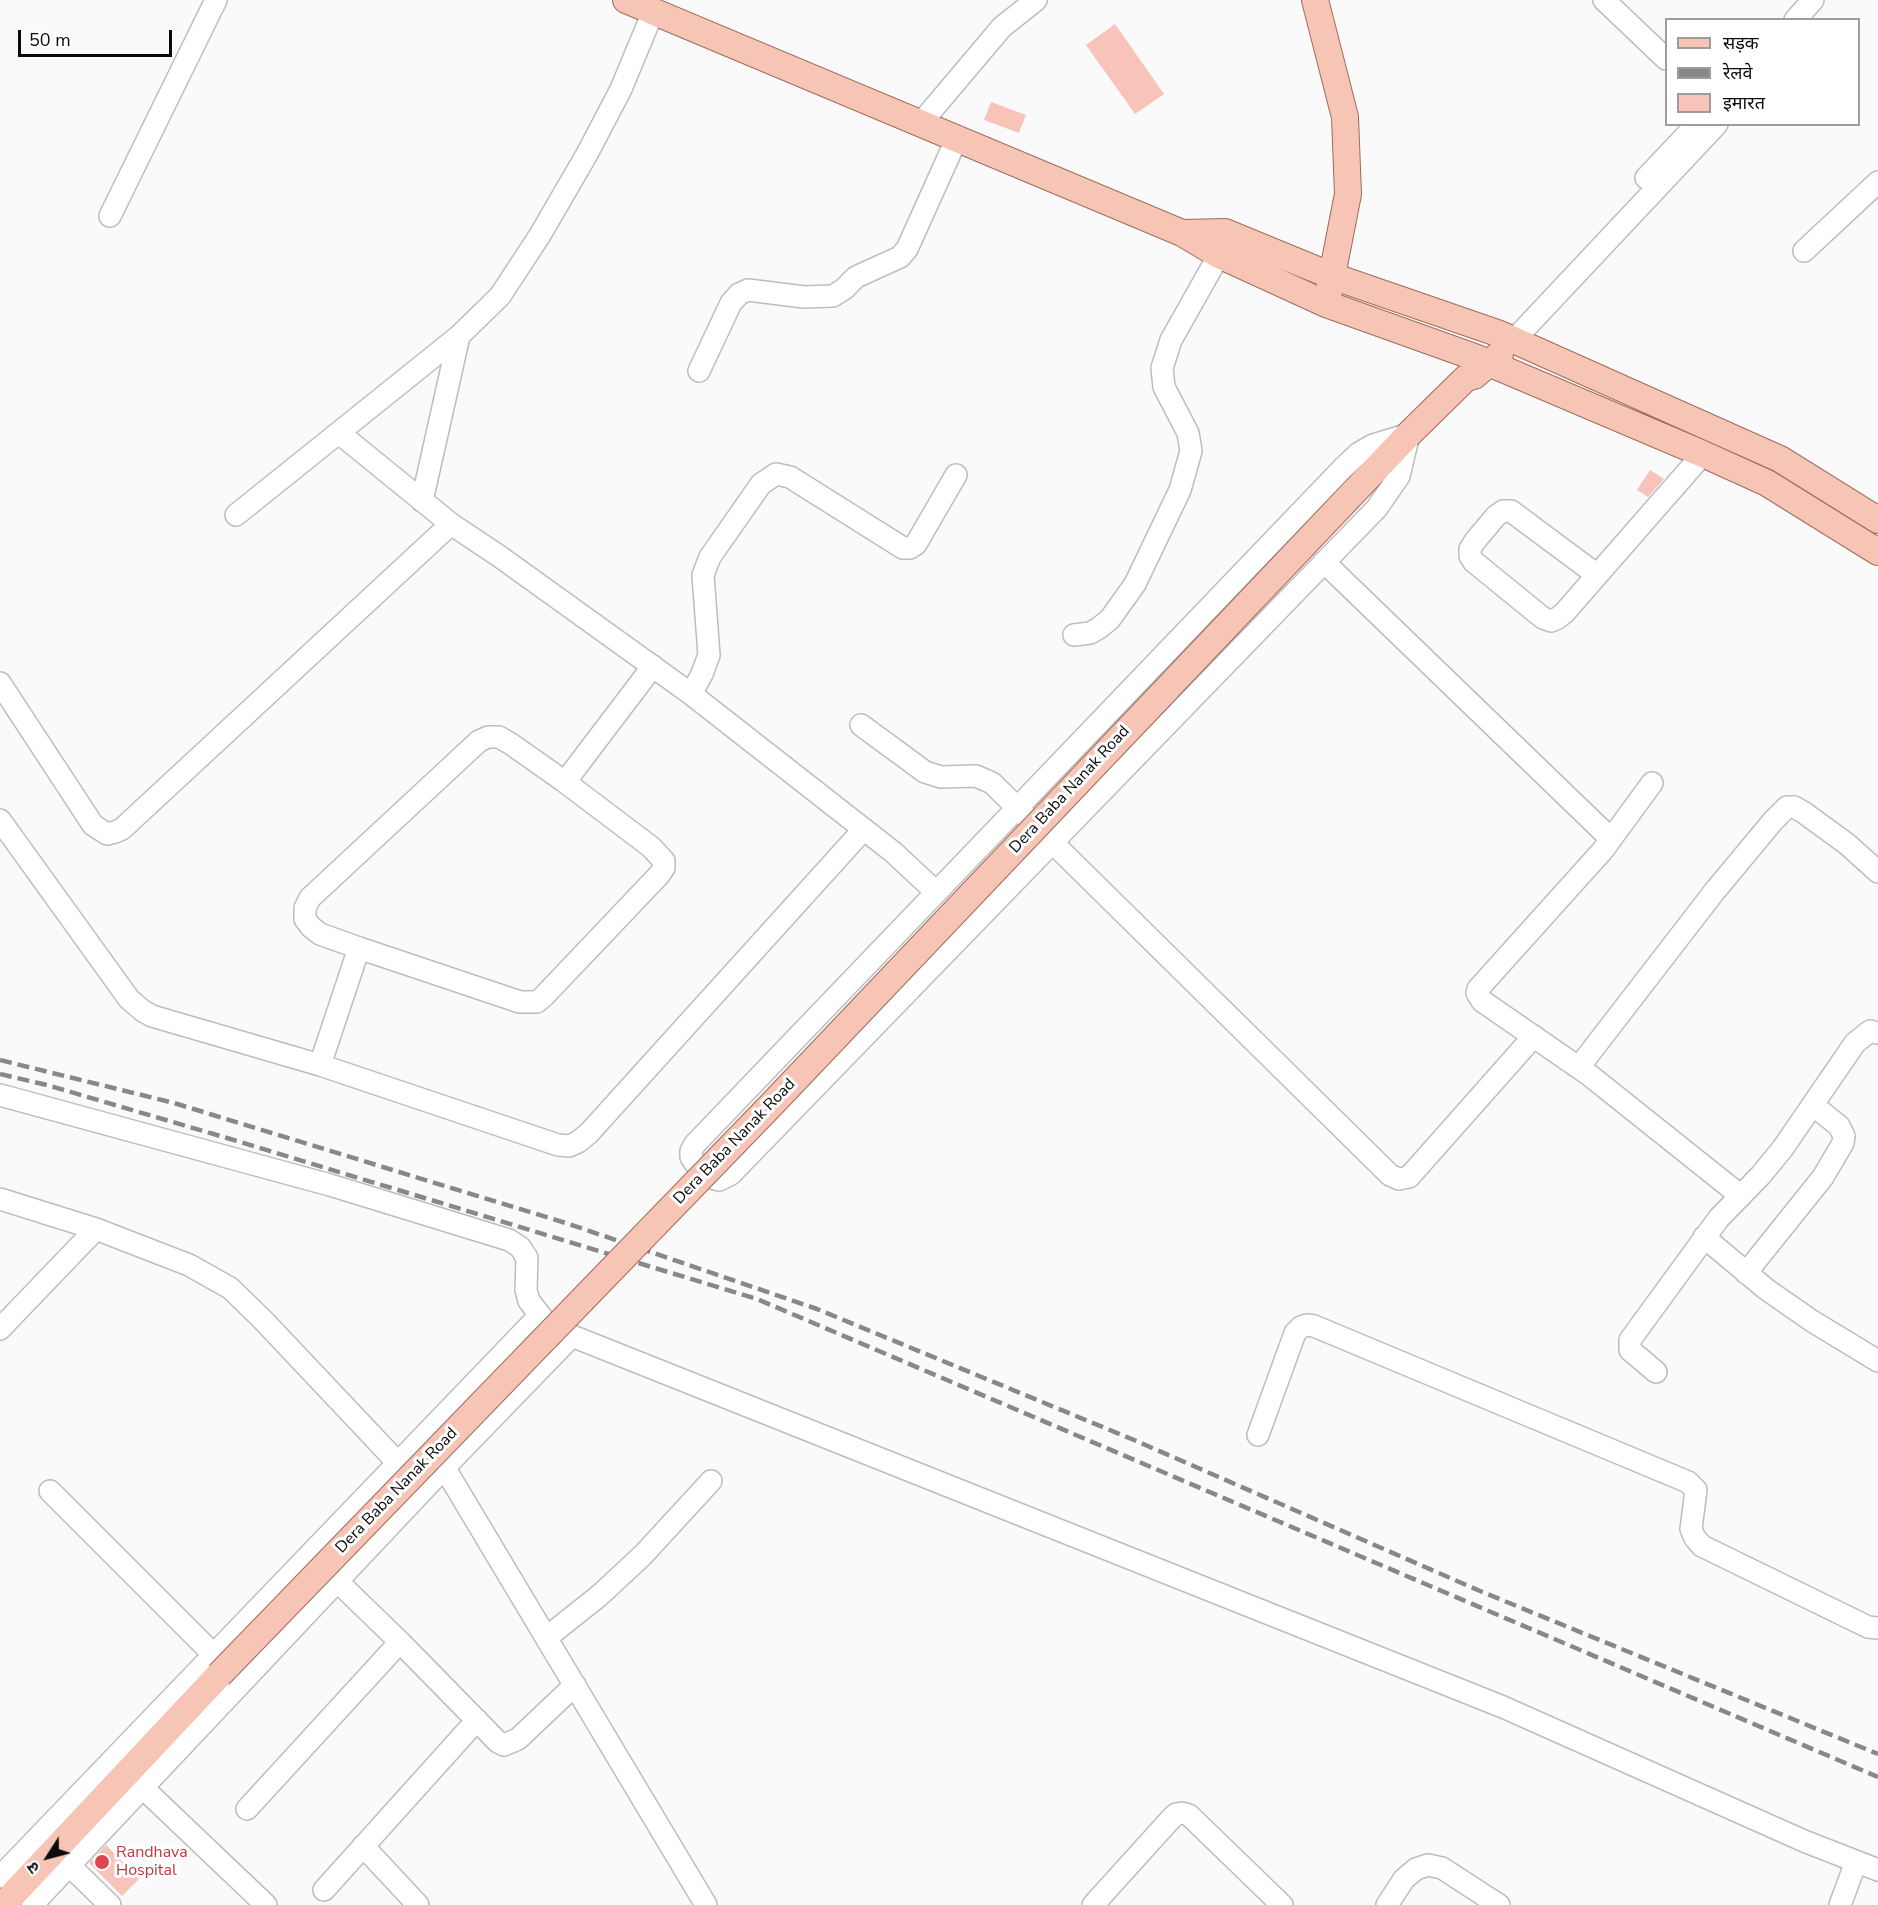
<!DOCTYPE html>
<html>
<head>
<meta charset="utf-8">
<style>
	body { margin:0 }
	#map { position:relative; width:1878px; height:1905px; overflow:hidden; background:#fafafb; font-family:"Nunito Sans","Noto Sans Devanagari",sans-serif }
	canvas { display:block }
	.legend { position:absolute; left:1665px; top:18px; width:195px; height:108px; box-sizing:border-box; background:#fff; border:2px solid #9d9d9e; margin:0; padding:8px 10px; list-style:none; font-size:18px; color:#0b0b0c }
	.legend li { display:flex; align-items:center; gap:12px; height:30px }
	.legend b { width:30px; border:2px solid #9d9d9e }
	.north { position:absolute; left:18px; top:1827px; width:60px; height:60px; -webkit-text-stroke:4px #fff; paint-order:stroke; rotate:234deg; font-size:16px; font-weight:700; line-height:24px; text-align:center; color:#0b0b0c }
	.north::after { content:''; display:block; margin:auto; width:21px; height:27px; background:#0b0b0c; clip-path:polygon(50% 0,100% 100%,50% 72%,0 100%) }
	.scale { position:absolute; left:18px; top:30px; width:154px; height:27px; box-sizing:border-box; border:3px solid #0b0b0c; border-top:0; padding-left:8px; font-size:18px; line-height:21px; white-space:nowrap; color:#0b0b0c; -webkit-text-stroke:4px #fff; paint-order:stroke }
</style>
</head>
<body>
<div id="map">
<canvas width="1878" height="1905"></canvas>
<ul class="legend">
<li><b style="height:8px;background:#f7c5b5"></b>सड़क</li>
<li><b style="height:8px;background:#888889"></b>रेलवे</li>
<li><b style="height:16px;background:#f8c3b9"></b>इमारत</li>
</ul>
<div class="north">उ</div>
<div class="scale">50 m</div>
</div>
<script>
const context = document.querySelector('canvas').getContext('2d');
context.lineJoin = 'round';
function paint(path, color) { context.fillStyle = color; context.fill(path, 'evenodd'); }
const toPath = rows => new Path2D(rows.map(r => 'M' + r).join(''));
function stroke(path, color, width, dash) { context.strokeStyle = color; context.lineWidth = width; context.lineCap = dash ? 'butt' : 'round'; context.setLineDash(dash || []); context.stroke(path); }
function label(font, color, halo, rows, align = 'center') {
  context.font = font + ' "Nunito Sans",sans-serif'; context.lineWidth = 6; context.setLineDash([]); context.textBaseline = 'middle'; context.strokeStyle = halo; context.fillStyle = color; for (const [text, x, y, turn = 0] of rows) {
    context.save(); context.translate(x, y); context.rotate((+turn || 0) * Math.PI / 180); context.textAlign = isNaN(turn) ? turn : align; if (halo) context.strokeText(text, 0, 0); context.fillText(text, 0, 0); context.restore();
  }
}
paint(toPath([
	[1115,24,1164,94,1135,114,1086,45],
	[991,102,1026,115,1019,133,984,120],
	[1650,470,1664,479,1648,497,1637,490],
	[106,1845,139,1879,122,1896,89,1863]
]), '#f8c3b9');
const minor = toPath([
	[1604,0,1666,59],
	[1795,20,1813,0],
	[926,117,1002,27,1036,0],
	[1646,178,1697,124],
	[110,216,216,0],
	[1804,251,1878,182],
	[1514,340,1717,124],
	[699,371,731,303,739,294,748,290,804,297,833,296,844,289,856,277,900,257,907,249,957,138],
	[339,433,451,524],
	[1409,434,1399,476,1377,508,731,1174,719,1180,712,1178,695,1163,691,1157,691,1151,695,1144,1343,468,1359,453,1373,445,1409,434],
	[422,501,459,336],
	[236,515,459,336,500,296,540,235,587,154,621,89,653,12],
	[1324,562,1611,839],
	[1597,575,1511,511,1503,511,1496,516,1475,541,1470,549,1470,556,1474,562,1543,618,1551,621,1558,618,1565,612,1703,454],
	[1074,635,1090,633,1099,628,1110,619,1135,584,1180,490,1191,451,1188,433,1164,387,1162,368,1171,340,1219,255],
	[0,683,93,825,107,834,115,832,122,829,451,524,499,556,691,694,893,852,936,892],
	[691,694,702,674,709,655,703,575,710,557,761,484,776,474,790,477,903,548,910,548,916,544,956,475],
	[861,725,925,772,941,777,976,776,992,783,1390,1175,1399,1179,1409,1177,1534,1036],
	[1652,783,1603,850,1478,989,1477,993,1482,1001,1588,1074,1741,1196],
	[0,820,129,999,143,1011,152,1016,320,1065,558,1145,569,1146,578,1142,589,1133,864,829],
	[359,948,520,1002,537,1002,544,996,659,875,664,868,664,861,651,847,565,782],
	[320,1065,359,948,320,934,311,927,305,919,305,908,310,898,479,741,488,737,499,737,511,744,565,782,653,666],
	[1579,1067,1714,892,1773,821,1787,807,1794,807,1803,812,1847,844,1878,872],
	[0,1095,330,1185,509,1240,520,1247,527,1258,526,1290,529,1301,544,1320,557,1330,1503,1707,1804,1841,1878,1870],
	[0,1199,96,1229,189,1265,230,1288,262,1319,399,1464],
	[1704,1237,1766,1289,1812,1321,1878,1361],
	[1746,1273,1823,1177,1843,1143,1844,1136,1839,1126,1813,1105],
	[0,1329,96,1229],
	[1656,1372,1630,1350,1630,1340,1719,1218,1761,1175,1783,1148,1855,1043,1870,1031,1878,1033],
	[1258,1435,1295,1333,1301,1327,1307,1325,1314,1326,1688,1482,1696,1490,1691,1529,1695,1538,1702,1546,1868,1627,1878,1628],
	[438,1457,706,1905],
	[50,1491,214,1655],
	[337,1581,400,1642,498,1742,504,1745,518,1739,575,1685],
	[546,1638,600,1595,643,1555,711,1481],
	[142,1787,266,1905],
	[247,1809,400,1642],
	[363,1846,418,1905],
	[69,1865,110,1905],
	[0,1877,540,1315],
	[324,1890,477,1720],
	[32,1905,444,1468,572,1336],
	[1093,1905,1169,1821,1176,1814,1182,1813,1189,1815,1282,1905],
	[1387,1905,1404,1879,1416,1869,1428,1865,1442,1868,1499,1905],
	[1840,1905,1856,1862]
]);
const major = toPath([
	[626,0,1182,233,1219,255,1326,304,1477,358,1703,454,1767,483,1878,552],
	[1315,0,1345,117,1348,194,1329,291],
	[1182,233,1225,232,1332,276,1500,334,1780,459,1878,520],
	[1161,695,1409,434,1466,378,1474,376,1500,354],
	[3,1905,219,1675]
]);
stroke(minor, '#bdbdbe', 24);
stroke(major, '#a06b5a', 28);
stroke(minor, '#fff', 21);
stroke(major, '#f7c5b5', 26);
stroke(toPath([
	[0,1060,174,1103,569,1224,817,1309,1134,1440,1480,1591,1878,1754],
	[0,1074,47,1085,227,1138,757,1299,1878,1777]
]), '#888889', 4.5, [12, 6]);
const majorBridge = toPath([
	[219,1675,774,1102,1161,695]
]);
stroke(majorBridge, '#a06b5a', 28, []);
stroke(majorBridge, '#f7c5b5', 26);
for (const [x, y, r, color] of [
	[102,1862,8,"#e0444e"]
]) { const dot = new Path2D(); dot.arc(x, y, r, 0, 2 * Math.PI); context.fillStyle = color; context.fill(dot); stroke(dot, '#fff', 2); }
label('16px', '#0b0b0c', '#fff', [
	["Dera Baba Nanak Road",1070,790,-47],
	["Dera Baba Nanak Road",735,1142,-46],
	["Dera Baba Nanak Road",397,1491,-46]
]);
label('16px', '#be3a42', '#fff', [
	["Randhava",116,1853],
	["Hospital",116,1871]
], 'left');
</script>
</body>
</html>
